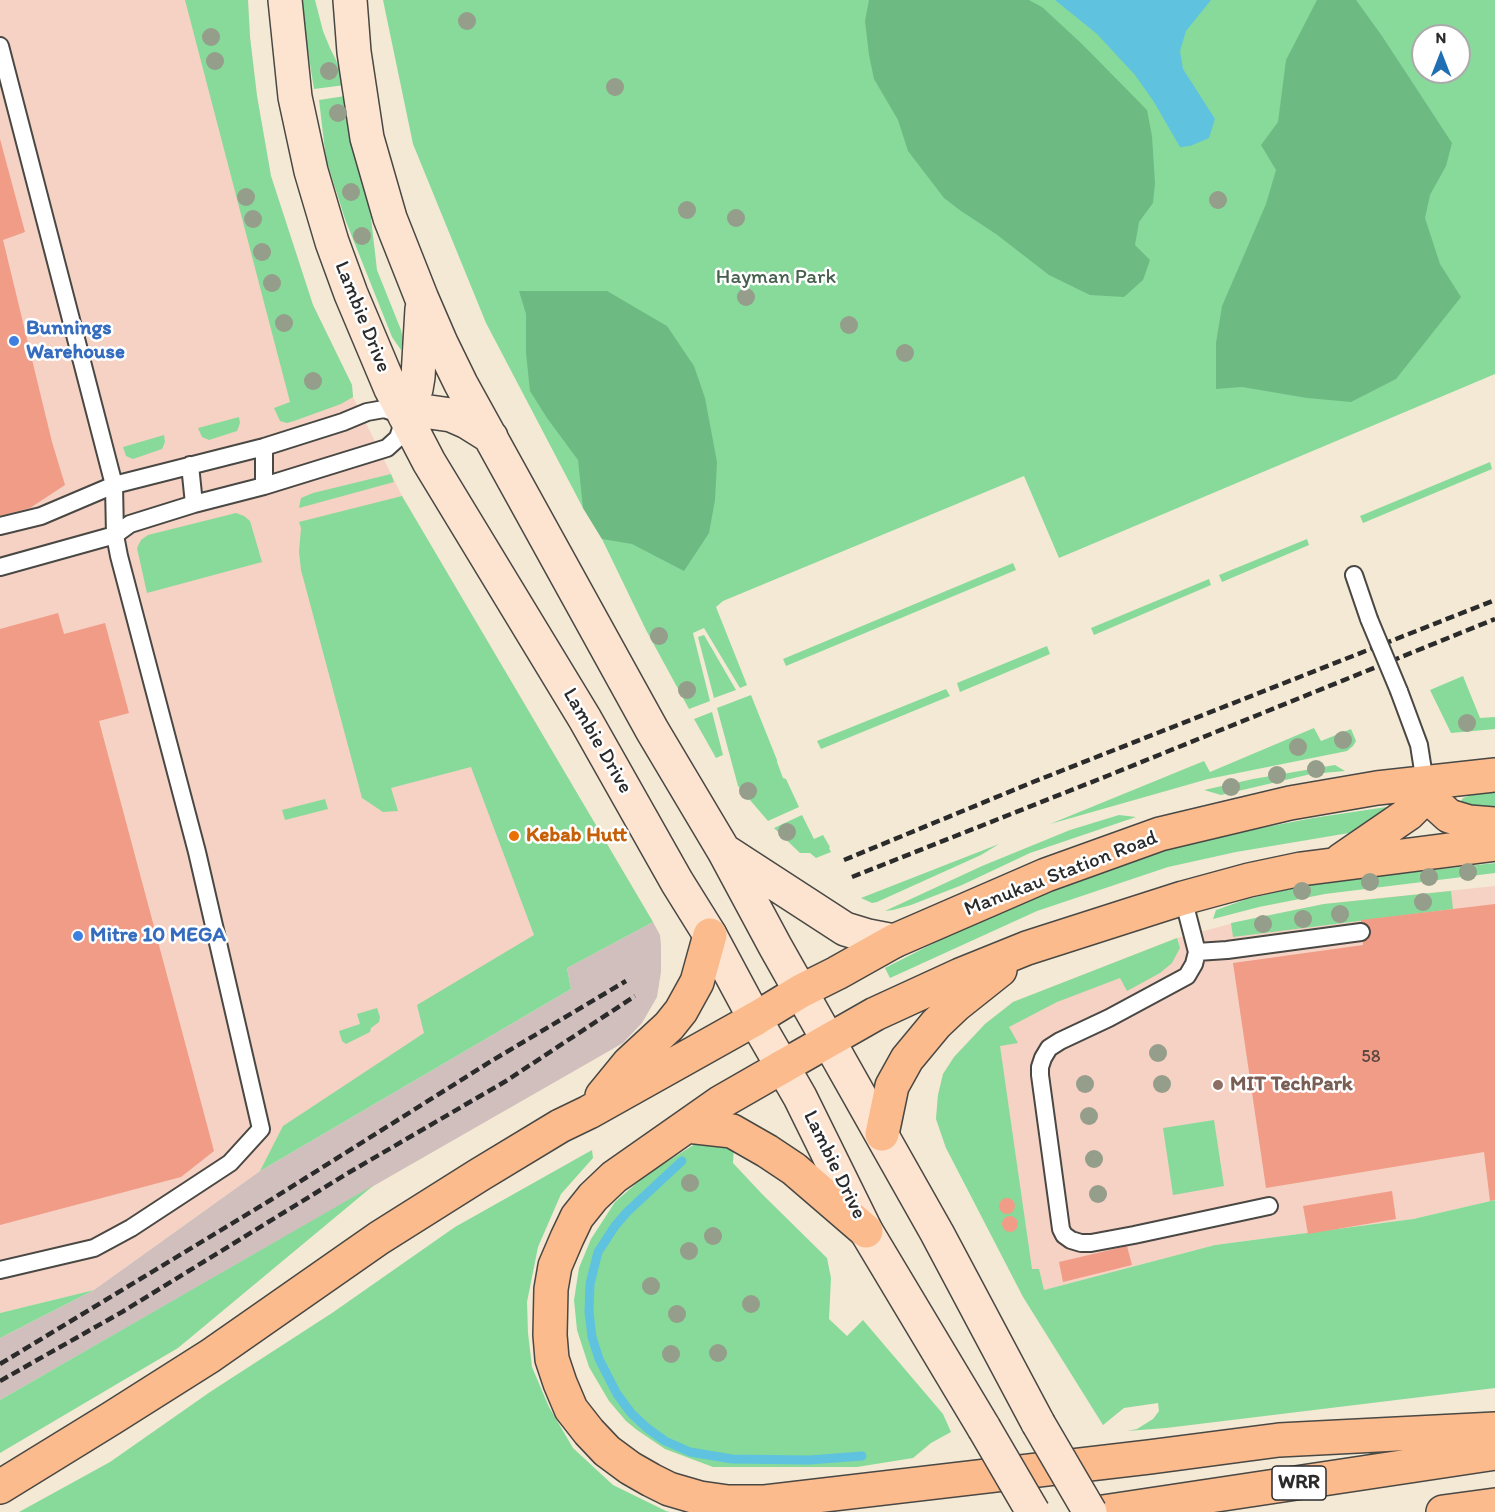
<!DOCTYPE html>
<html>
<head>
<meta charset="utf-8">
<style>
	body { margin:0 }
	#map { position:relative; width:1495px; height:1512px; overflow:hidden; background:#f4e9d4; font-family:Itim,sans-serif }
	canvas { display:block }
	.north { position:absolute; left:1411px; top:24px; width:60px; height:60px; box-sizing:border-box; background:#fff; border:2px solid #aaa; border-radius:50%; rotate:0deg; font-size:16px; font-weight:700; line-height:24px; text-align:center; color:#2b2b2b }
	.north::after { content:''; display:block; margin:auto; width:21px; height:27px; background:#1f6fb2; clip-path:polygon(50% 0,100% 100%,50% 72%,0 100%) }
</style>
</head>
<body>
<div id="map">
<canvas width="1495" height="1512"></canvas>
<div class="north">N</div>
</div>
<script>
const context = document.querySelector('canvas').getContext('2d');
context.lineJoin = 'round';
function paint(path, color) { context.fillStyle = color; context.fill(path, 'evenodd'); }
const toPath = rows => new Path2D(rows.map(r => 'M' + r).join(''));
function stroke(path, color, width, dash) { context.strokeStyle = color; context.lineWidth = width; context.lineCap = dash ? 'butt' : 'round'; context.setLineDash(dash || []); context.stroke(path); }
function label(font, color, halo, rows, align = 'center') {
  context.font = font + ' Itim,sans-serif'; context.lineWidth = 5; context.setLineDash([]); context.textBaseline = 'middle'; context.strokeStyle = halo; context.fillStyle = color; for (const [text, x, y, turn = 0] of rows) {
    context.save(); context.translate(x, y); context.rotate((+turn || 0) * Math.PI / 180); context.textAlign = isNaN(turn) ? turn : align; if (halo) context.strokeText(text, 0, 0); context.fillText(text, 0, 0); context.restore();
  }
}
paint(toPath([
	[0,0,248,0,250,37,257,96,271,176,313,305,352,385,353,397,402,496,653,922,567,968,260,1171,94,1290,0,1313],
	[1495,886,1495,1200,1413,1219,1215,1245,1044,1290,946,1148,936,1119,938,1095,943,1074,954,1057,985,1024,1013,1002,1177,938,1234,923,1324,904]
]), '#f5d2c3');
paint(toPath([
	[653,922,660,935,661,945,661,972,657,997,642,1023,623,1043,0,1400,0,1338,94,1290,260,1171,571,989,567,968]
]), '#d1bfbd');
paint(toPath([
	[185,0,248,0,250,37,257,96,271,176,313,305,352,385,353,397,341,404,294,421,287,423,280,421,274,408,290,402],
	[302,0,315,0,323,31,330,48,336,60,345,85,314,89,303,20],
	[383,0,1495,0,1495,374,1059,558,1024,476,723,601,716,607,747,685,740,688,704,628,693,633,710,701,689,709,646,630,602,539,583,508,486,323,413,144],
	[1423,36,1459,36,1459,72,1423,72],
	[345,96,367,183,377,270,401,330,403,339,401,350,392,337,345,219,326,159,319,100],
	[239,417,240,423,237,431,209,440,202,437,198,428],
	[164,435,165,442,162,449,133,459,126,456,123,447],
	[1490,462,1492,469,1363,523,1360,516],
	[391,474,394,482,299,508,301,498,313,493],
	[402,496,653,922,567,968,571,989,260,1171,283,1126,424,1033,417,1005,534,935,471,767,391,788,398,811,383,812,362,798,301,570,299,552,301,528,299,522],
	[236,513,244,516,250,521,262,562,147,593,137,548,141,540,148,535],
	[1307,539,1309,545,1222,582,1219,575],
	[1013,563,1016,570,786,666,783,659],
	[1209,579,1211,585,1094,635,1091,628],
	[704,635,736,690,714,698,698,637],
	[1047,646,1050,654,960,692,957,683],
	[1463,676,1480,718,1495,717,1495,729,1451,733,1430,690],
	[946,689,950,696,821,749,817,741],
	[751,695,777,760,777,762,783,778,786,779,799,807,768,821,738,786,717,708],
	[712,712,723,755,716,758,694,719],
	[1314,728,1321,741,1351,729,1356,741,1353,746,1347,751,1208,779,1050,824,1204,761,1210,772],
	[1335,765,1345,771,1311,774,1221,795,1204,790,1253,779],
	[1488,789,1495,789,1495,812,1466,807,1461,801,1463,798],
	[325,799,328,809,285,820,282,810],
	[1393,806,1361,831,1236,852,1168,867,1037,911,890,978,885,968,975,922,1046,892,1159,851,1240,832,1313,818],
	[802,815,814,839,823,835,830,847,829,848,831,852,816,858,810,853,800,853,774,828],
	[1119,815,1136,817,1030,853,962,885,911,905,893,910,885,911,982,866,1070,830],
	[999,844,981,855,877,902,872,903,861,898],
	[1495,863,1495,873,1325,894,1259,907,1213,919,1216,910,1247,899,1303,886,1351,879],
	[1451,891,1453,909,1233,937,1231,923,1324,904],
	[1177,938,1180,948,1172,963,1160,973,1127,991,1120,978,1057,1002,1009,1027,1018,1043,1000,1046,1032,1269,1039,1269,1044,1290,1215,1245,1413,1219,1495,1200,1495,1388,1166,1428,1127,1431,1137,1429,1153,1419,1159,1411,1158,1403,1124,1408,1103,1425,1023,1297,946,1148,936,1119,938,1095,943,1074,954,1057,985,1024,1013,1002],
	[377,1008,380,1017,379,1022,371,1028,370,1032,346,1044,342,1041,339,1031,360,1024,357,1014],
	[1214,1120,1224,1186,1173,1195,1163,1128],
	[724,1142,734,1146,733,1163,762,1194,827,1258,831,1278,829,1319,847,1336,863,1320,943,1414,951,1432,931,1443,913,1458,857,1467,713,1467,665,1449,637,1430,626,1421,609,1401,589,1367,577,1330,574,1300,579,1268,591,1239,615,1202,646,1175,695,1144],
	[592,1150,593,1158,561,1194,538,1247,527,1302,528,1333,532,1367,549,1407,573,1448,613,1485,666,1511,670,1512,19,1512,110,1462,210,1392,332,1313,455,1227],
	[374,1185,178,1348,0,1453,0,1400],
	[94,1290,0,1338,0,1313]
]), '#88da9b');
paint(toPath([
	[869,0,1029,0,1042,7,1082,44,1147,110,1152,136,1155,183,1153,203,1139,222,1135,245,1150,260,1143,280,1124,297,1090,295,1049,275,996,234,961,211,944,198,908,151,898,120,874,79,869,55,865,21],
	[1317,0,1356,0,1382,36,1452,143,1446,166,1430,195,1425,218,1440,264,1461,297,1396,379,1351,402,1307,398,1242,387,1216,389,1216,343,1222,306,1266,204,1276,170,1261,145,1278,122,1286,60],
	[519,291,607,291,667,326,694,366,705,398,717,462,715,500,709,533,684,571,632,544,602,539,583,508,578,460,547,418,530,391,526,353,526,314]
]), '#6eba83');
paint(toPath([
	[1055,0,1211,0,1186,31,1180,51,1183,69,1215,119,1209,138,1190,146,1180,147,1154,102,1135,75,1097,34]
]), '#5fc2de');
stroke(toPath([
	[682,1161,627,1212,615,1226,598,1252,590,1284,589,1312,592,1337,599,1359,617,1394,631,1413,647,1428,665,1441,690,1452,732,1459,809,1460,862,1456]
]), '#5fc2de', 9);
paint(toPath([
	[0,139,25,232,3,240,52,442,65,485,30,508,0,516],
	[58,613,64,634,105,623,129,713,99,721,214,1151,181,1177,0,1225,0,629],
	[1495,904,1495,1200,1490,1201,1484,1152,1266,1188,1233,963,1363,945,1361,920],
	[1392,1191,1396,1219,1308,1234,1303,1206],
	'999 1206a8 8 0 1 1 16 0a8 8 0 1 1-16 0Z',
	'1002 1224a8 8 0 1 1 16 0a8 8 0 1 1-16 0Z',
	[1127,1246,1132,1265,1063,1282,1059,1262]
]), '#f19c87');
const lane = toPath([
	[0,46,114,485,115,535,119,556,197,852,261,1129,230,1163,131,1228,94,1248,0,1270],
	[264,447,264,486],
	[190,465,194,504],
	[0,526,41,516,114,485,264,447,343,422,367,412,384,409,405,416,398,438,387,448,264,486,194,504,130,524,115,535,0,567],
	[1354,575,1369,619],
	[1399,691,1419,745,1425,783],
	[1183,898,1197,952,1194,964,1187,976,1109,1018,1060,1041,1049,1048,1043,1058,1040,1067,1040,1075,1061,1229,1064,1235,1071,1240,1081,1243,1091,1243,1134,1235,1269,1206],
	[1197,952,1227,950,1361,932]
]);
const secondary = toPath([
	[285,0,295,97,311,171,332,242,351,294,391,389,429,462,585,719,677,882,710,935,755,1019,800,1097,866,1231,984,1428],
	[350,0,354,52,367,138,390,218,422,299,441,343,461,384,652,730,724,851,775,946,937,1233,1038,1423],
	[405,416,416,389,418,377,422,309],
	[405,416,423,411,451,415,467,422,491,437],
	[728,853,845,929,868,936,894,941]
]);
const primary = toPath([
	[1425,783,1438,806,1449,816,1469,822,1495,824],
	[1341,860,1408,814,1419,803,1423,793,1425,783],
	[755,1019,801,991,837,973,894,941,1046,875,1160,834,1290,803,1377,788,1495,775],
	[782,1067,875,1014,960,975,1027,948,1183,898,1249,880,1301,869,1495,844],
	[882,1134,892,1086,907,1059,936,1024,956,1005,1000,970]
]);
const highway = toPath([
	[782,1067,721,1102,614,1177,593,1197,577,1217,567,1238,555,1266,551,1289,550,1335,552,1359,560,1383,571,1409,589,1432,607,1451,630,1468,651,1480,669,1489,700,1498,728,1502,765,1502,1149,1457,1279,1440,1495,1429],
	[602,1096,629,1063,669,1026,681,1011,697,982,710,935],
	[687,1126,732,1131,767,1151,794,1169,866,1231],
	[0,1487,112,1418,210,1356,379,1238,479,1175,560,1126,589,1112,755,1019],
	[1103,1512,1495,1453],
	[1443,1512,1495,1505]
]);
stroke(lane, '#494844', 20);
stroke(secondary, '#494844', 36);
stroke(primary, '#494844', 36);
stroke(highway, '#494844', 36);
stroke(lane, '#fff', 16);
stroke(secondary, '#fde4d1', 33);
stroke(primary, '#fbbb8c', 33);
stroke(highway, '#fbbb8c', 33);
stroke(toPath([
	[844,860,1033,782,1495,600],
	[852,877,1107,776,1495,619],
	[0,1364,269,1201,493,1060,626,981],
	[0,1381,122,1312,348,1173,506,1081,635,996]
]), '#2b2b2b', 4.5, [9, 4.5]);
const laneBridge = toPath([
	[1369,619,1399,691]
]);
const secondaryBridge = toPath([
	[1038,1423,1090,1512],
	[984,1428,1033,1512]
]);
stroke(laneBridge, '#494844', 20, []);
stroke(secondaryBridge, '#494844', 36, []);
stroke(laneBridge, '#fff', 16);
stroke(secondaryBridge, '#fde4d1', 33);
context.fillStyle = '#959e8a';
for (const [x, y] of [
	[467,21],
	[211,37],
	[215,61],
	[329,71],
	[615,87],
	[338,113],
	[351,192],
	[246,197],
	[1218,200],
	[687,210],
	[736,218],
	[253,219],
	[362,236],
	[262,252],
	[272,283],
	[746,297],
	[284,323],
	[849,325],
	[905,353],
	[313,381],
	[659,636],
	[687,690],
	[1467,723],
	[1343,740],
	[1298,747],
	[1316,769],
	[1277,775],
	[1231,787],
	[748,791],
	[787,832],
	[1468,872],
	[1429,877],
	[1370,882],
	[1302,891],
	[1423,902],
	[1340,914],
	[1303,919],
	[1263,924],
	[1158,1053],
	[1085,1084],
	[1162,1084],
	[1089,1116],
	[1094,1159],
	[690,1183],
	[1098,1194],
	[713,1236],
	[689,1251],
	[651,1286],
	[751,1304],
	[677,1314],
	[718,1353],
	[671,1354]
]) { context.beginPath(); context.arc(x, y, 9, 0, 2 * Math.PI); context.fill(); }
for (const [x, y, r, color] of [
	[14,341,6,"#3f7fe0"],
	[514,836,6,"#e8710a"],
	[78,936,6,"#3f7fe0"],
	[1218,1085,6,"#8d6e63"]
]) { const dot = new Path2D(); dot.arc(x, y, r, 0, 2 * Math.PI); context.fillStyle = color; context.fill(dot); stroke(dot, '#fff', 2); }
label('18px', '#5c4742', null, [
	["58",1371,1057]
]);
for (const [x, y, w] of [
	[1299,1483,54]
]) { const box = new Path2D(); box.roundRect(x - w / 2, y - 17, w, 34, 4.5); context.fillStyle = '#fff'; context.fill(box); stroke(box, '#2b2b2b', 1.5); }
label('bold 20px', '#2b2b2b', null, [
	["WRR",1299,1483]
]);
label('21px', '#47604d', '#fff', [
	["Hayman Park",776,278]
]);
label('21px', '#2b2b2b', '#fff', [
	["Lambie Drive",362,317,68],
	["Lambie Drive",597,741,60],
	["Manukau Station Road",1061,874,-21],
	["Lambie Drive",834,1165,64]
]);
label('bold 21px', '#366cbe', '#fff', [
	["Bunnings",26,329],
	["Warehouse",26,353],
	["Mitre 10 MEGA",90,936]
], 'left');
label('bold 21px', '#c56008', '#fff', [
	["Kebab Hutt",526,836]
], 'left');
label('bold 21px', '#785e54', '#fff', [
	["MIT TechPark",1230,1085]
], 'left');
</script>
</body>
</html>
